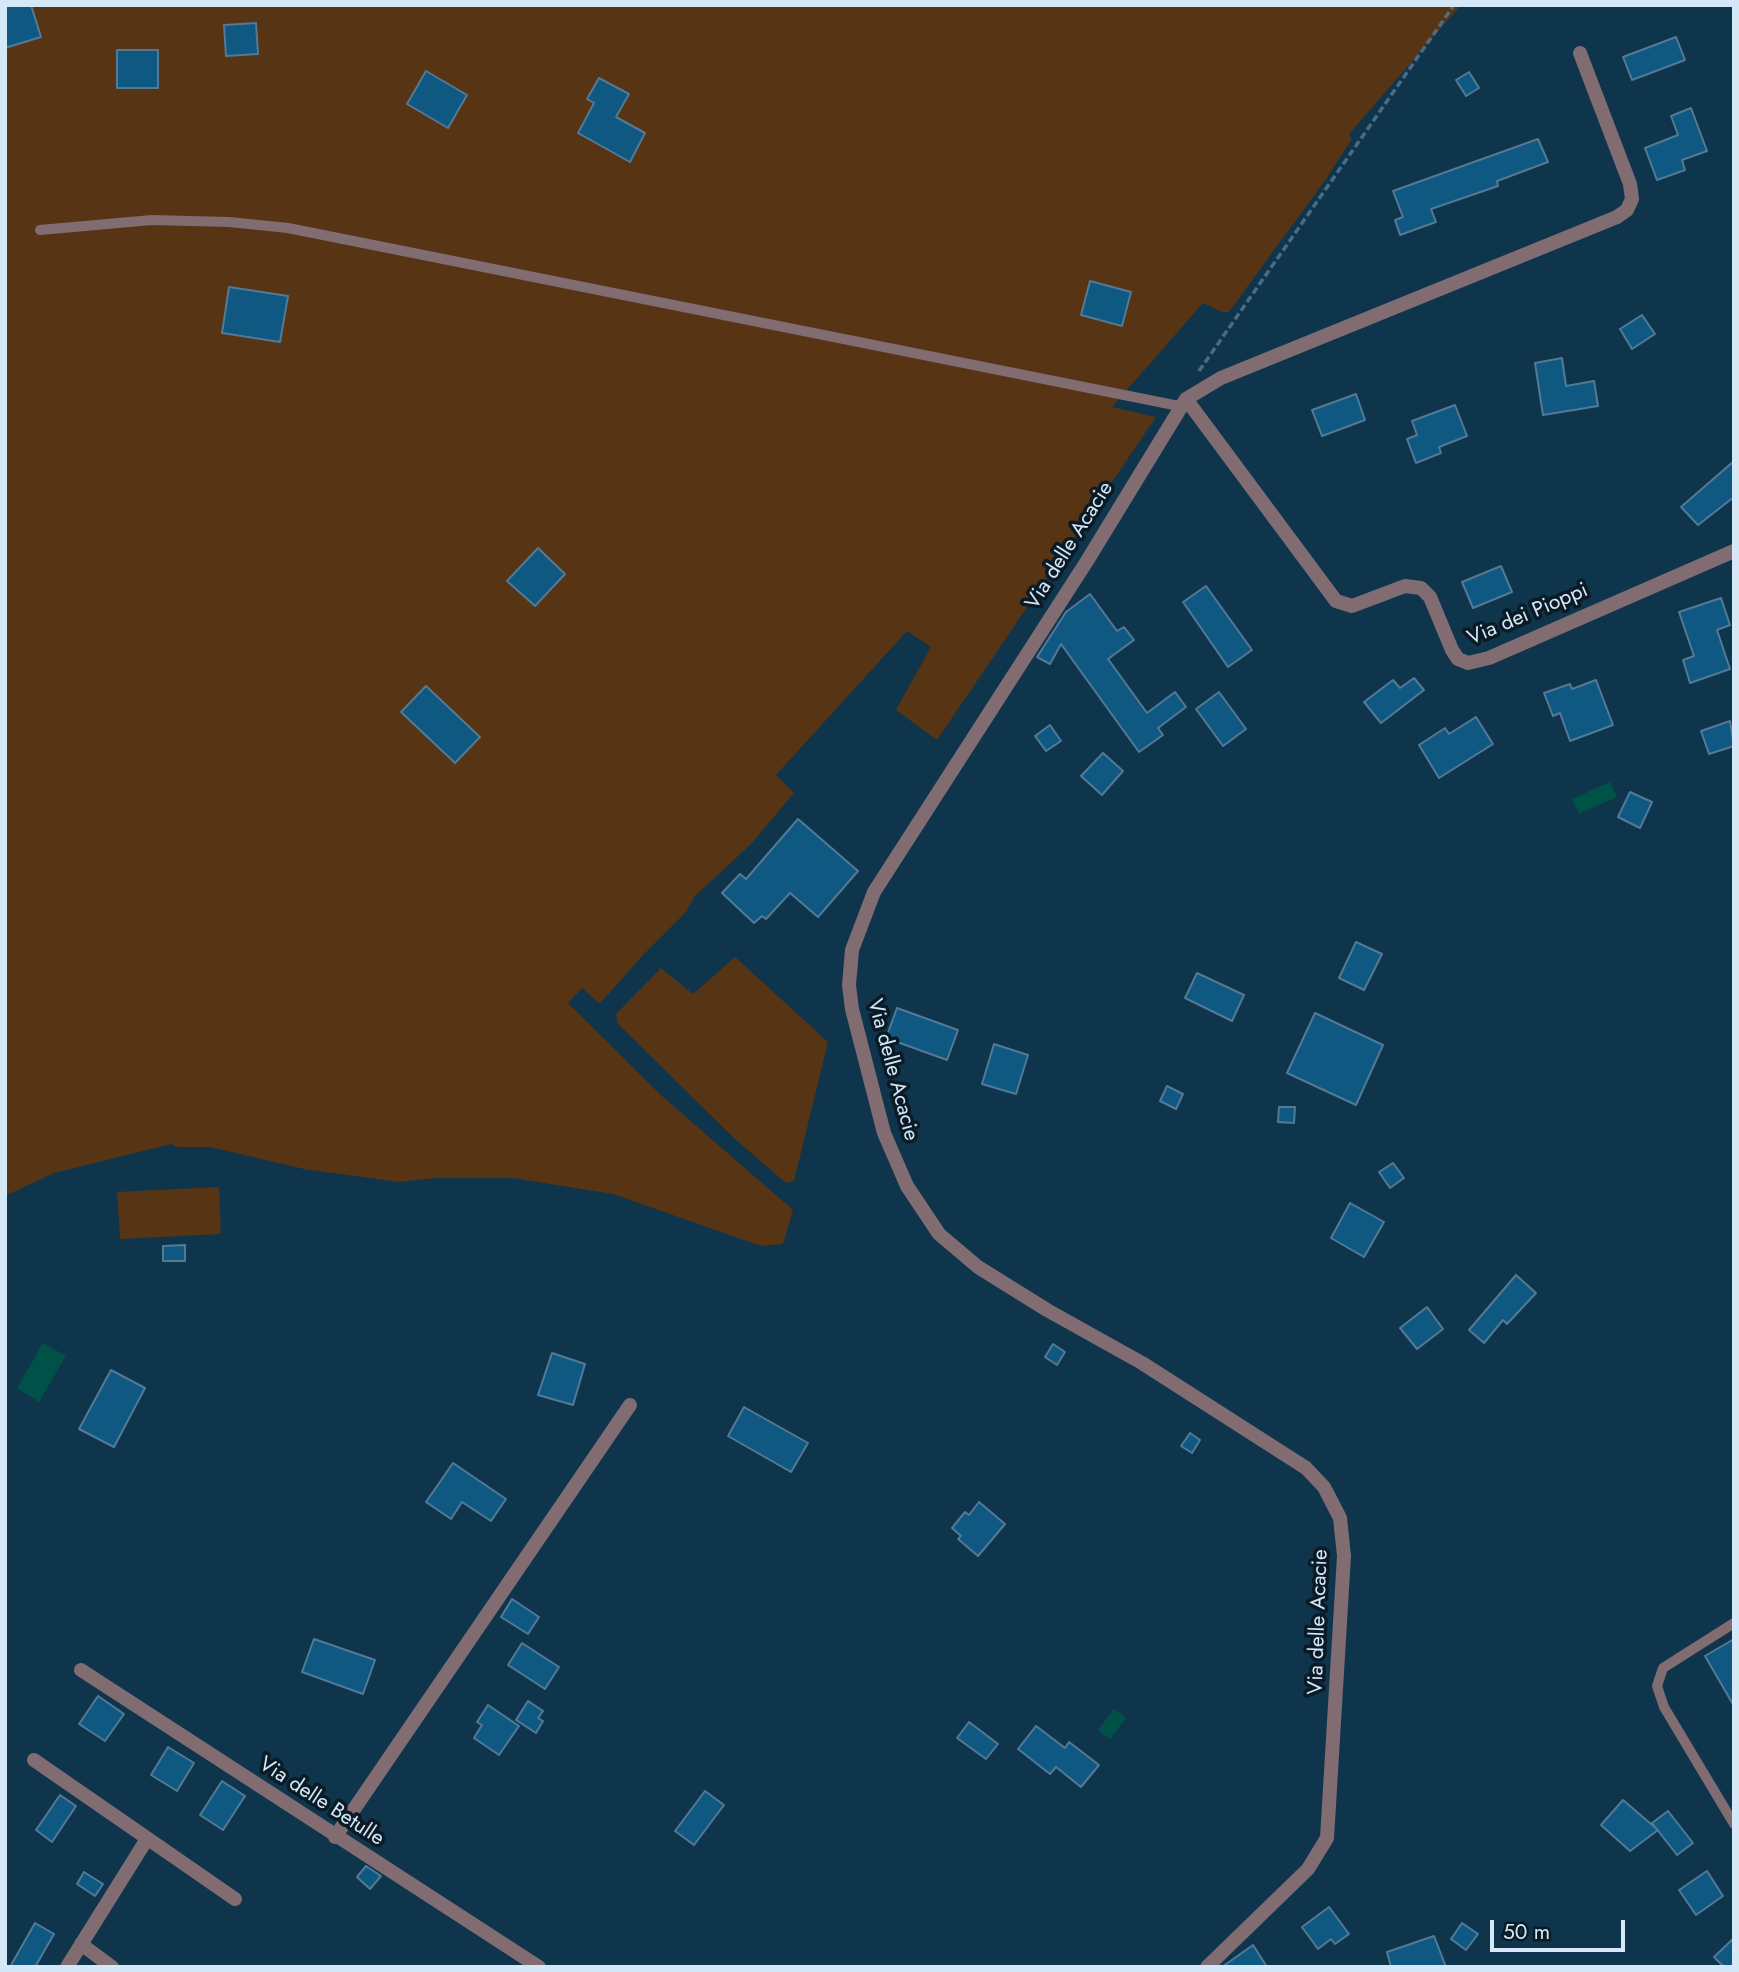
<!DOCTYPE html>
<html>
<head>
<meta charset="utf-8">
<style>
	body { margin:0 }
	#map { position:relative; width:1739px; height:1972px; overflow:hidden; background:#0f354d; font-family:Jost,sans-serif }
	canvas { display:block }
	.frame { position:absolute; inset:0; border:7px solid #d4e8f8; pointer-events:none }
	.scale { position:absolute; left:1490px; top:1920px; width:135px; height:32px; box-sizing:border-box; border:4px solid #d4e8f8; border-top:0; padding-left:9px; font-size:21px; line-height:24px; white-space:nowrap; color:#d4e8f8; -webkit-text-stroke:5px #0b1b26; paint-order:stroke }
</style>
</head>
<body>
<div id="map">
<canvas width="1739" height="1972"></canvas>
<div class="frame"></div>
<div class="scale">50 m</div>
</div>
<script>
const context = document.querySelector('canvas').getContext('2d');
context.lineJoin = 'round';
function paint(path, color) { context.fillStyle = color; context.fill(path, 'evenodd'); }
const toPath = rows => new Path2D(rows.map(r => 'M' + r).join(''));
function stroke(path, color, width, dash) { context.strokeStyle = color; context.lineWidth = width; context.lineCap = dash ? 'butt' : 'round'; context.setLineDash(dash || []); context.stroke(path); }
function label(font, color, halo, rows, align = 'center') {
  context.font = font + ' Jost,sans-serif'; context.lineWidth = 7; context.setLineDash([]); context.textBaseline = 'middle'; context.strokeStyle = halo; context.fillStyle = color; for (const [text, x, y, turn = 0] of rows) {
    context.save(); context.translate(x, y); context.rotate((+turn || 0) * Math.PI / 180); context.textAlign = isNaN(turn) ? turn : align; if (halo) context.strokeText(text, 0, 0); context.fillText(text, 0, 0); context.restore();
  }
}
paint(toPath([
	[5,5,1461,5,1349,134,1352,139,1326,179,1229,312,1222,312,1203,303,1112,407,1156,417,937,740,896,710,931,647,907,631,776,775,794,793,750,845,695,896,685,913,643,955,604,999,599,1003,582,988,568,1003,663,1097,793,1210,783,1244,761,1246,613,1194,513,1178,434,1178,399,1182,304,1169,210,1147,177,1147,171,1144,54,1173,5,1196],
	[735,957,828,1042,794,1181,786,1183,736,1140,617,1023,616,1014,661,968,693,994],
	[219,1187,221,1234,120,1239,117,1192]
]), '#563414');
paint(toPath([
	[1610,782,1617,797,1579,814,1572,799],
	[43,1343,66,1356,39,1402,17,1388],
	[1114,1709,1126,1718,1110,1739,1098,1730]
]), '#005248');
const building = toPath([
	[5,5,31,5,41,37,5,48,5,5],
	[256,23,258,54,226,56,224,25,256,23],
	[1676,37,1685,60,1632,80,1623,57,1676,37],
	[117,50,158,50,158,88,117,88,117,50],
	[426,71,467,95,448,128,407,104,426,71],
	[1469,72,1479,88,1466,96,1456,80,1469,72],
	[599,78,629,94,616,117,645,133,630,162,578,133,594,103,587,99,599,78],
	[1691,108,1707,151,1682,160,1685,170,1657,180,1645,148,1678,135,1671,116,1691,108],
	[1538,139,1548,162,1497,181,1498,186,1431,209,1436,222,1400,235,1395,220,1403,217,1393,191,1538,139],
	[1090,281,1131,292,1122,326,1081,315,1090,281],
	[229,287,288,296,280,342,222,333,229,287],
	[1642,315,1655,334,1632,349,1620,329,1642,315],
	[1562,358,1566,386,1594,381,1598,406,1543,415,1535,363,1562,358],
	[1356,394,1365,420,1322,436,1312,410,1356,394],
	[1455,405,1467,436,1439,447,1441,453,1416,463,1407,439,1417,435,1412,421,1455,405],
	[1734,461,1734,497,1698,525,1681,507,1734,461],
	[538,548,565,574,535,606,507,581,538,548],
	[1501,566,1512,592,1473,608,1462,582,1501,566],
	[1206,586,1252,650,1228,667,1183,602,1206,586],
	[1090,594,1117,631,1124,627,1134,640,1108,659,1147,713,1175,692,1186,707,1158,728,1163,735,1139,752,1061,644,1050,664,1037,657,1066,612,1090,594],
	[1721,598,1730,625,1717,630,1730,669,1690,683,1683,660,1694,656,1679,612,1721,598],
	[1414,678,1424,690,1381,723,1364,702,1393,680,1400,688,1414,678],
	[1596,680,1613,725,1570,741,1560,713,1553,716,1544,693,1570,684,1572,689,1596,680],
	[426,686,480,737,455,763,401,712,426,686],
	[1219,692,1246,729,1223,746,1196,709,1219,692],
	[1476,717,1493,744,1439,778,1419,745,1445,728,1449,734,1476,717],
	[1730,721,1734,746,1709,754,1701,731,1730,721],
	[1050,725,1061,741,1046,751,1035,736,1050,725],
	[1103,753,1123,771,1102,795,1081,776,1103,753],
	[1630,792,1652,802,1640,828,1618,817,1630,792],
	[798,819,858,871,818,917,790,893,766,919,762,916,754,923,722,893,740,874,746,879,798,819],
	[1356,942,1382,954,1364,990,1339,978,1356,942],
	[1197,973,1244,995,1232,1021,1185,998,1197,973],
	[897,1008,958,1030,947,1060,886,1038,897,1008],
	[1315,1013,1383,1045,1356,1105,1287,1073,1315,1013],
	[994,1044,1028,1055,1016,1094,982,1084,994,1044],
	[1167,1086,1183,1094,1176,1109,1160,1101,1167,1086],
	[1279,1107,1295,1107,1294,1123,1278,1122,1279,1107],
	[1393,1163,1404,1178,1390,1188,1379,1172,1393,1163],
	[1350,1203,1384,1222,1364,1257,1331,1238,1350,1203],
	[185,1245,185,1261,163,1261,163,1246,185,1245],
	[1516,1275,1536,1293,1507,1324,1503,1320,1484,1343,1469,1330,1516,1275],
	[1427,1307,1443,1329,1417,1349,1400,1328,1427,1307],
	[1053,1344,1065,1352,1057,1365,1045,1357,1053,1344],
	[552,1353,585,1364,573,1405,538,1395,552,1353],
	[111,1370,145,1388,114,1447,79,1429,111,1370],
	[744,1407,808,1443,791,1472,728,1436,744,1407],
	[1190,1433,1200,1440,1192,1453,1181,1446,1190,1433],
	[453,1463,506,1499,491,1521,462,1502,451,1519,426,1502,453,1463],
	[979,1502,1005,1524,978,1556,958,1539,961,1536,952,1528,965,1512,969,1515,979,1502],
	[512,1599,539,1617,528,1634,501,1617,512,1599],
	[314,1639,375,1660,363,1694,302,1672,314,1639],
	[1734,1639,1734,1706,1705,1656,1734,1639],
	[522,1643,559,1667,545,1689,508,1665,522,1643],
	[98,1696,124,1714,105,1741,79,1724,98,1696],
	[528,1701,543,1711,538,1718,543,1721,536,1733,516,1720,528,1701],
	[488,1705,519,1726,499,1755,474,1738,482,1725,477,1722,488,1705],
	[969,1722,998,1744,986,1759,957,1738,969,1722],
	[1036,1726,1065,1748,1069,1742,1099,1765,1081,1787,1056,1767,1050,1774,1018,1749,1036,1726],
	[168,1747,194,1763,177,1791,151,1775,168,1747],
	[222,1781,245,1796,223,1830,200,1815,222,1781],
	[705,1791,724,1805,694,1845,675,1831,705,1791],
	[60,1795,76,1806,52,1842,36,1830,60,1795],
	[1623,1800,1658,1830,1630,1851,1601,1825,1623,1800],
	[1668,1811,1693,1843,1677,1855,1652,1823,1668,1811],
	[366,1866,381,1876,370,1889,357,1877,366,1866],
	[1707,1871,1723,1896,1696,1915,1679,1890,1707,1871],
	[84,1872,103,1884,95,1896,77,1884,84,1872],
	[1329,1907,1349,1934,1335,1944,1331,1939,1318,1949,1302,1927,1329,1907],
	[35,1923,54,1934,35,1967,10,1967,35,1923],
	[1462,1923,1478,1934,1466,1950,1451,1939,1462,1923],
	[1434,1936,1446,1967,1391,1967,1387,1952,1434,1936],
	[1734,1938,1734,1967,1724,1967,1714,1957,1734,1938],
	[1253,1945,1267,1967,1222,1967,1253,1945]
]);
paint(building, '#0e5882');
stroke(building, '#547995', 2);
stroke(toPath([
	[1199,371,1454,5]
]), '#4a6b81', 3.5, [7, 3.5]);
stroke(toPath([
	[40,230,152,220,229,222,288,228,1179,406],
	[1734,1623,1663,1668,1657,1686,1664,1707,1734,1824]
]), '#806c71', 10);
stroke(toPath([
	[1186,399,1336,601,1352,606,1405,586,1421,588,1430,597,1452,650,1458,659,1468,663,1489,658,1734,551],
	[81,1670,539,1967],
	[34,1760,235,1899],
	[335,1837,630,1405],
	[81,1944,112,1967],
	[67,1967,147,1839],
	[1207,1967,1308,1869,1327,1838,1344,1556,1340,1518,1324,1487,1306,1468,1142,1363,1047,1310,978,1267,939,1234,907,1186,884,1133,852,1009,849,985,852,950,874,892,1087,561,1186,399,1221,378,1617,217,1627,210,1632,199,1630,184,1580,53]
]), '#806c71', 14);
label('21px', '#d4e8f8', '#0b1b26', [
	["Via delle Acacie",1070,546,-58],
	["Via dei Pioppi",1528,615,-23],
	["Via delle Acacie",892,1070,75],
	["Via delle Acacie",1319,1622,-88],
	["Via delle Betulle",321,1802,33]
]);
</script>
</body>
</html>
